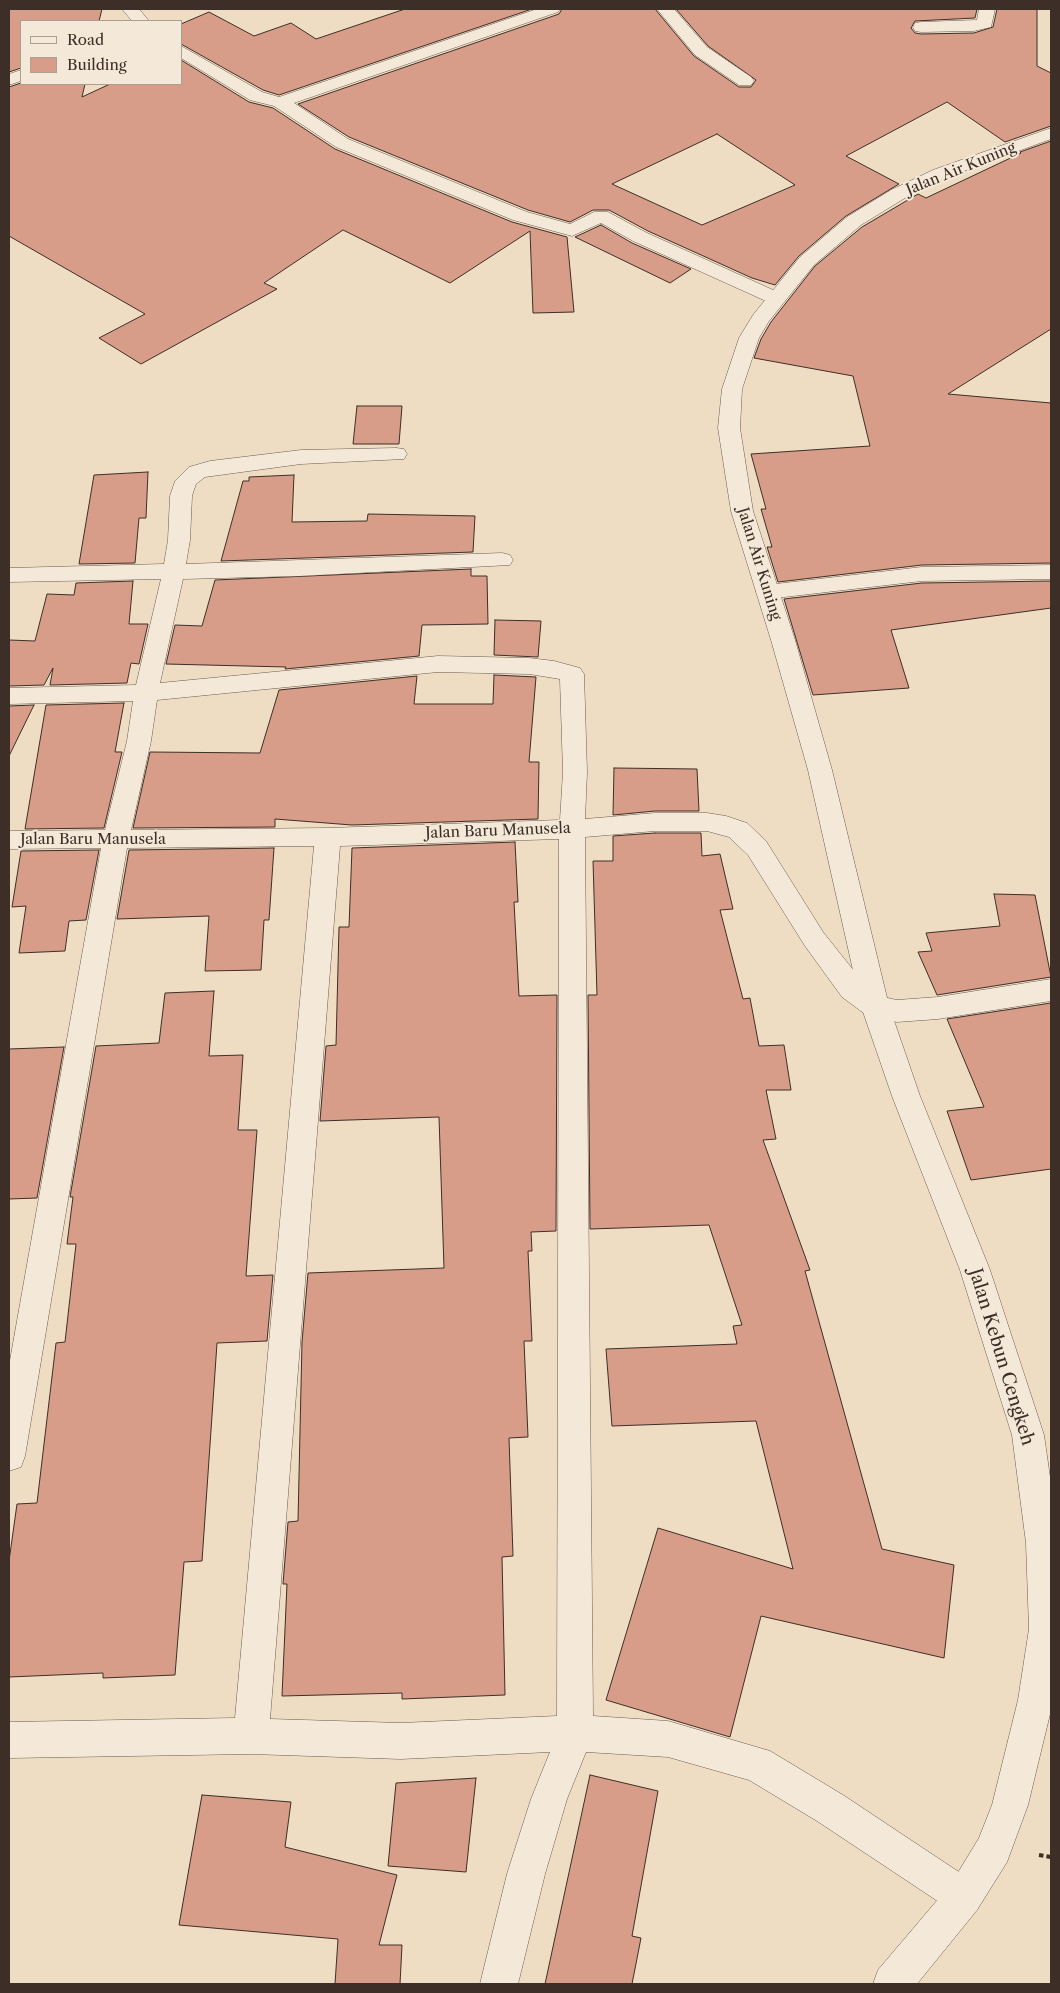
<!DOCTYPE html>
<html>
<head>
<meta charset="utf-8">
<style>
	body { margin:0 }
	#map { position:relative; width:1060px; height:1993px; overflow:hidden; background:#eeddc3; font-family:"Libre Caslon Text",serif }
	canvas { display:block }
	.frame { position:absolute; inset:0; border:10px solid #3e2e28; pointer-events:none }
	.legend { position:absolute; left:20px; top:20px; width:162px; height:65px; box-sizing:border-box; background:#f4e9d8; border:1px solid #ab9e92; margin:0; padding:6px 9px; list-style:none; font-size:15px; color:#3e2e28 }
	.legend li { display:flex; align-items:center; gap:10px; height:25px }
	.legend b { width:25px; border:1px solid #ab9e92 }
</style>
</head>
<body>
<div id="map">
<canvas width="1060" height="1993"></canvas>
<div class="frame"></div>
<ul class="legend">
<li><b style="height:6px;background:#f4e9d8"></b>Road</li>
<li><b style="height:14px;background:#d79d88"></b>Building</li>
</ul>
</div>
<script>
const context = document.querySelector('canvas').getContext('2d');
context.lineJoin = 'round';
function paint(path, color) { context.fillStyle = color; context.fill(path, 'evenodd'); }
const toPath = rows => new Path2D(rows.map(r => 'M' + r).join(''));
function stroke(path, color, width, dash) { context.strokeStyle = color; context.lineWidth = width; context.lineCap = dash ? 'butt' : 'round'; context.setLineDash(dash || []); context.stroke(path); }
function label(font, color, halo, rows, align = 'center') {
  context.font = font + ' "Libre Caslon Text",serif'; context.lineWidth = 4; context.setLineDash([]); context.textBaseline = 'middle'; context.strokeStyle = halo; context.fillStyle = color; for (const [text, x, y, turn = 0] of rows) {
    context.save(); context.translate(x, y); context.rotate((+turn || 0) * Math.PI / 180); context.textAlign = isNaN(turn) ? turn : align; if (halo) context.strokeText(text, 0, 0); context.fillText(text, 0, 0); context.restore();
  }
}
const building = toPath([
	[9,9,102,9,99,21,21,21,21,68,9,72,9,9],
	[405,9,532,9,279,95,263,90,181,44,181,24,209,12,254,36,291,23,316,39,405,9],
	[562,9,655,9,694,56,739,87,751,87,756,80,708,46,676,9,977,9,975,18,915,21,911,28,915,33,921,34,974,33,993,27,997,9,1037,9,1037,66,1051,73,1051,126,1005,142,947,102,846,156,899,184,846,216,799,256,775,285,752,278,648,231,609,210,593,210,570,222,528,210,349,137,298,104,559,14,562,9],
	[717,134,795,185,702,225,612,184,717,134],
	[181,60,249,102,273,108,335,149,512,222,567,237,574,312,533,313,530,231,450,283,343,230,264,283,277,289,141,364,99,338,145,314,9,236,9,87,21,83,85,84,82,97,110,84,181,84,181,60],
	[1051,141,1051,329,948,394,1051,403,1051,563,922,565,778,582,767,547,772,547,761,509,766,509,751,454,870,446,853,376,754,358,761,339,771,322,815,266,862,227,918,194,926,198,1021,153,1020,152,1051,141],
	[601,225,632,243,691,269,670,283,575,237,601,225],
	[357,406,402,406,399,444,353,444,357,406],
	[148,472,146,518,139,518,135,563,79,564,94,475,148,472],
	[294,475,292,522,367,521,368,514,475,516,473,552,221,561,243,481,249,481,249,477,294,475],
	[471,569,471,576,487,576,488,624,422,625,419,656,285,669,286,667,166,664,175,625,202,626,215,580,471,569],
	[133,581,129,624,148,624,139,664,131,663,127,683,50,685,53,668,44,685,9,686,9,640,35,641,47,594,74,595,76,583,133,581],
	[1051,581,1051,608,891,630,909,688,813,695,784,599,922,583,1051,581],
	[495,620,541,621,538,657,494,655,495,620],
	[494,675,536,677,529,762,539,762,538,819,352,825,275,819,275,827,133,828,150,752,260,753,279,690,417,676,414,704,493,704,494,675],
	[124,703,115,752,122,752,104,828,25,829,46,705,124,703],
	[34,705,9,756,9,706,34,705],
	[614,768,697,769,699,811,655,811,613,815,614,768],
	[655,833,701,833,702,856,720,854,733,909,720,910,743,999,750,998,759,1046,784,1045,791,1090,766,1090,776,1139,763,1140,810,1270,805,1271,882,1549,954,1565,944,1658,761,1616,730,1737,606,1700,658,1528,793,1569,756,1421,612,1426,606,1349,737,1344,733,1326,742,1325,709,1225,590,1229,588,995,597,995,593,861,613,861,613,836,655,833],
	[515,842,518,902,514,902,519,996,557,995,556,1231,531,1232,532,1251,528,1251,532,1341,524,1341,528,1437,509,1438,513,1556,502,1557,505,1695,402,1699,402,1693,282,1696,287,1584,283,1584,288,1522,298,1521,302,1342,308,1273,444,1268,439,1117,320,1121,326,1046,336,1045,339,927,349,927,352,848,515,842],
	[274,848,269,920,264,920,261,970,205,971,209,916,117,919,129,850,274,848],
	[99,850,86,920,69,921,65,951,19,953,26,906,12,907,21,851,99,850],
	[994,894,1035,895,1051,977,937,995,918,952,932,951,926,933,1000,926,994,894],
	[214,991,209,1056,243,1055,238,1130,257,1130,246,1276,273,1275,267,1341,217,1343,202,1561,184,1562,175,1675,103,1678,103,1673,9,1677,9,1561,17,1504,37,1503,56,1343,65,1342,76,1244,67,1244,73,1197,70,1197,96,1046,159,1043,165,993,214,991],
	[1051,1003,1051,1169,971,1180,947,1111,984,1107,947,1019,1051,1003],
	[64,1047,37,1198,9,1199,9,1049,64,1047],
	[590,1775,658,1791,632,1936,641,1938,632,1984,545,1984,590,1775],
	[476,1778,466,1872,388,1866,396,1783,476,1778],
	[202,1795,291,1802,285,1847,397,1875,379,1945,402,1945,400,1984,335,1984,338,1939,179,1925,202,1795]
]);
paint(building, '#d79d88');
stroke(building, '#3e2e28', 1);
const service = toPath([
	[979,9,995,9,991,27,974,31,921,32,915,31,913,27,915,23,921,22,977,20,979,9]
]);
const minor = toPath([
	[122,9,139,9,149,21,132,21,122,9],
	[537,9,560,9,558,12,294,103,348,139,527,212,570,224,594,212,608,212,647,233,782,294,785,298,782,302,768,302,633,241,601,223,572,236,513,220,336,147,274,106,250,100,181,58,181,46,262,92,279,97,537,9],
	[657,9,674,9,707,47,751,77,754,81,751,85,739,85,695,55,657,9],
	[21,70,21,81,9,85,9,74,21,70],
	[396,448,404,449,407,454,404,459,301,464,205,477,196,484,192,496,190,540,186,564,502,553,510,555,513,560,510,565,299,576,183,579,160,683,438,656,529,658,554,661,580,668,584,674,587,772,585,819,655,813,707,813,726,816,747,823,766,841,823,932,862,981,883,997,897,1000,938,997,1051,979,1051,1001,938,1019,897,1022,875,1017,865,1014,842,997,805,946,748,855,729,837,707,831,655,831,585,837,593,1716,668,1721,770,1751,843,1795,977,1884,983,1897,977,1910,964,1916,951,1910,817,1821,749,1780,668,1757,586,1752,567,1799,545,1874,518,1984,480,1984,507,1874,531,1799,550,1752,401,1759,251,1754,9,1758,9,1722,235,1718,314,846,127,848,25,1456,21,1467,9,1471,9,1366,101,848,9,849,9,831,105,830,127,741,133,701,9,704,9,688,136,685,161,579,9,582,9,568,164,564,168,540,170,496,175,481,189,467,210,461,301,450,396,448],
	[438,672,529,674,560,679,563,772,560,820,328,828,131,830,151,741,157,700,438,672],
	[559,839,557,1716,401,1723,270,1719,340,846,559,839],
	[1051,565,1051,579,922,581,767,599,759,597,756,592,759,587,767,585,922,567,1051,565]
]);
const tertiary = toPath([
	[1051,128,1051,139,945,178,905,198,861,225,814,265,769,321,759,338,742,389,740,428,753,511,795,640,832,770,889,1006,920,1096,990,1270,1044,1435,1051,1484,1051,1710,1028,1805,1007,1862,977,1910,917,1984,873,1984,878,1970,951,1884,979,1838,992,1805,1018,1700,1029,1629,1026,1543,1012,1435,960,1270,892,1096,861,1006,808,770,771,640,731,511,718,428,722,389,739,338,753,315,800,257,847,217,891,190,933,170,1051,128]
]);
stroke(service, '#6a5a4f', 1);
stroke(minor, '#6a5a4f', 1);
stroke(tertiary, '#6a5a4f', 1);
stroke(toPath([
	[1039,1855,1051,1857]
]), '#3e2e28', 4, [4.5, 3]);
paint(service, '#f4e9d8');
paint(minor, '#f4e9d8');
paint(tertiary, '#f4e9d8');
label('15px', '#3e2e28', '#f4e9d8', [
	["Jalan Air Kuning",961,169,-22],
	["Jalan Air Kuning",759,564,73],
	["Jalan Baru Manusela",498,831,-2],
	["Jalan Baru Manusela",93,840]
]);
label('18px', '#3e2e28', '#f4e9d8', [
	["Jalan Kebun Cengkeh",1001,1357,73]
]);
</script>
</body>
</html>
